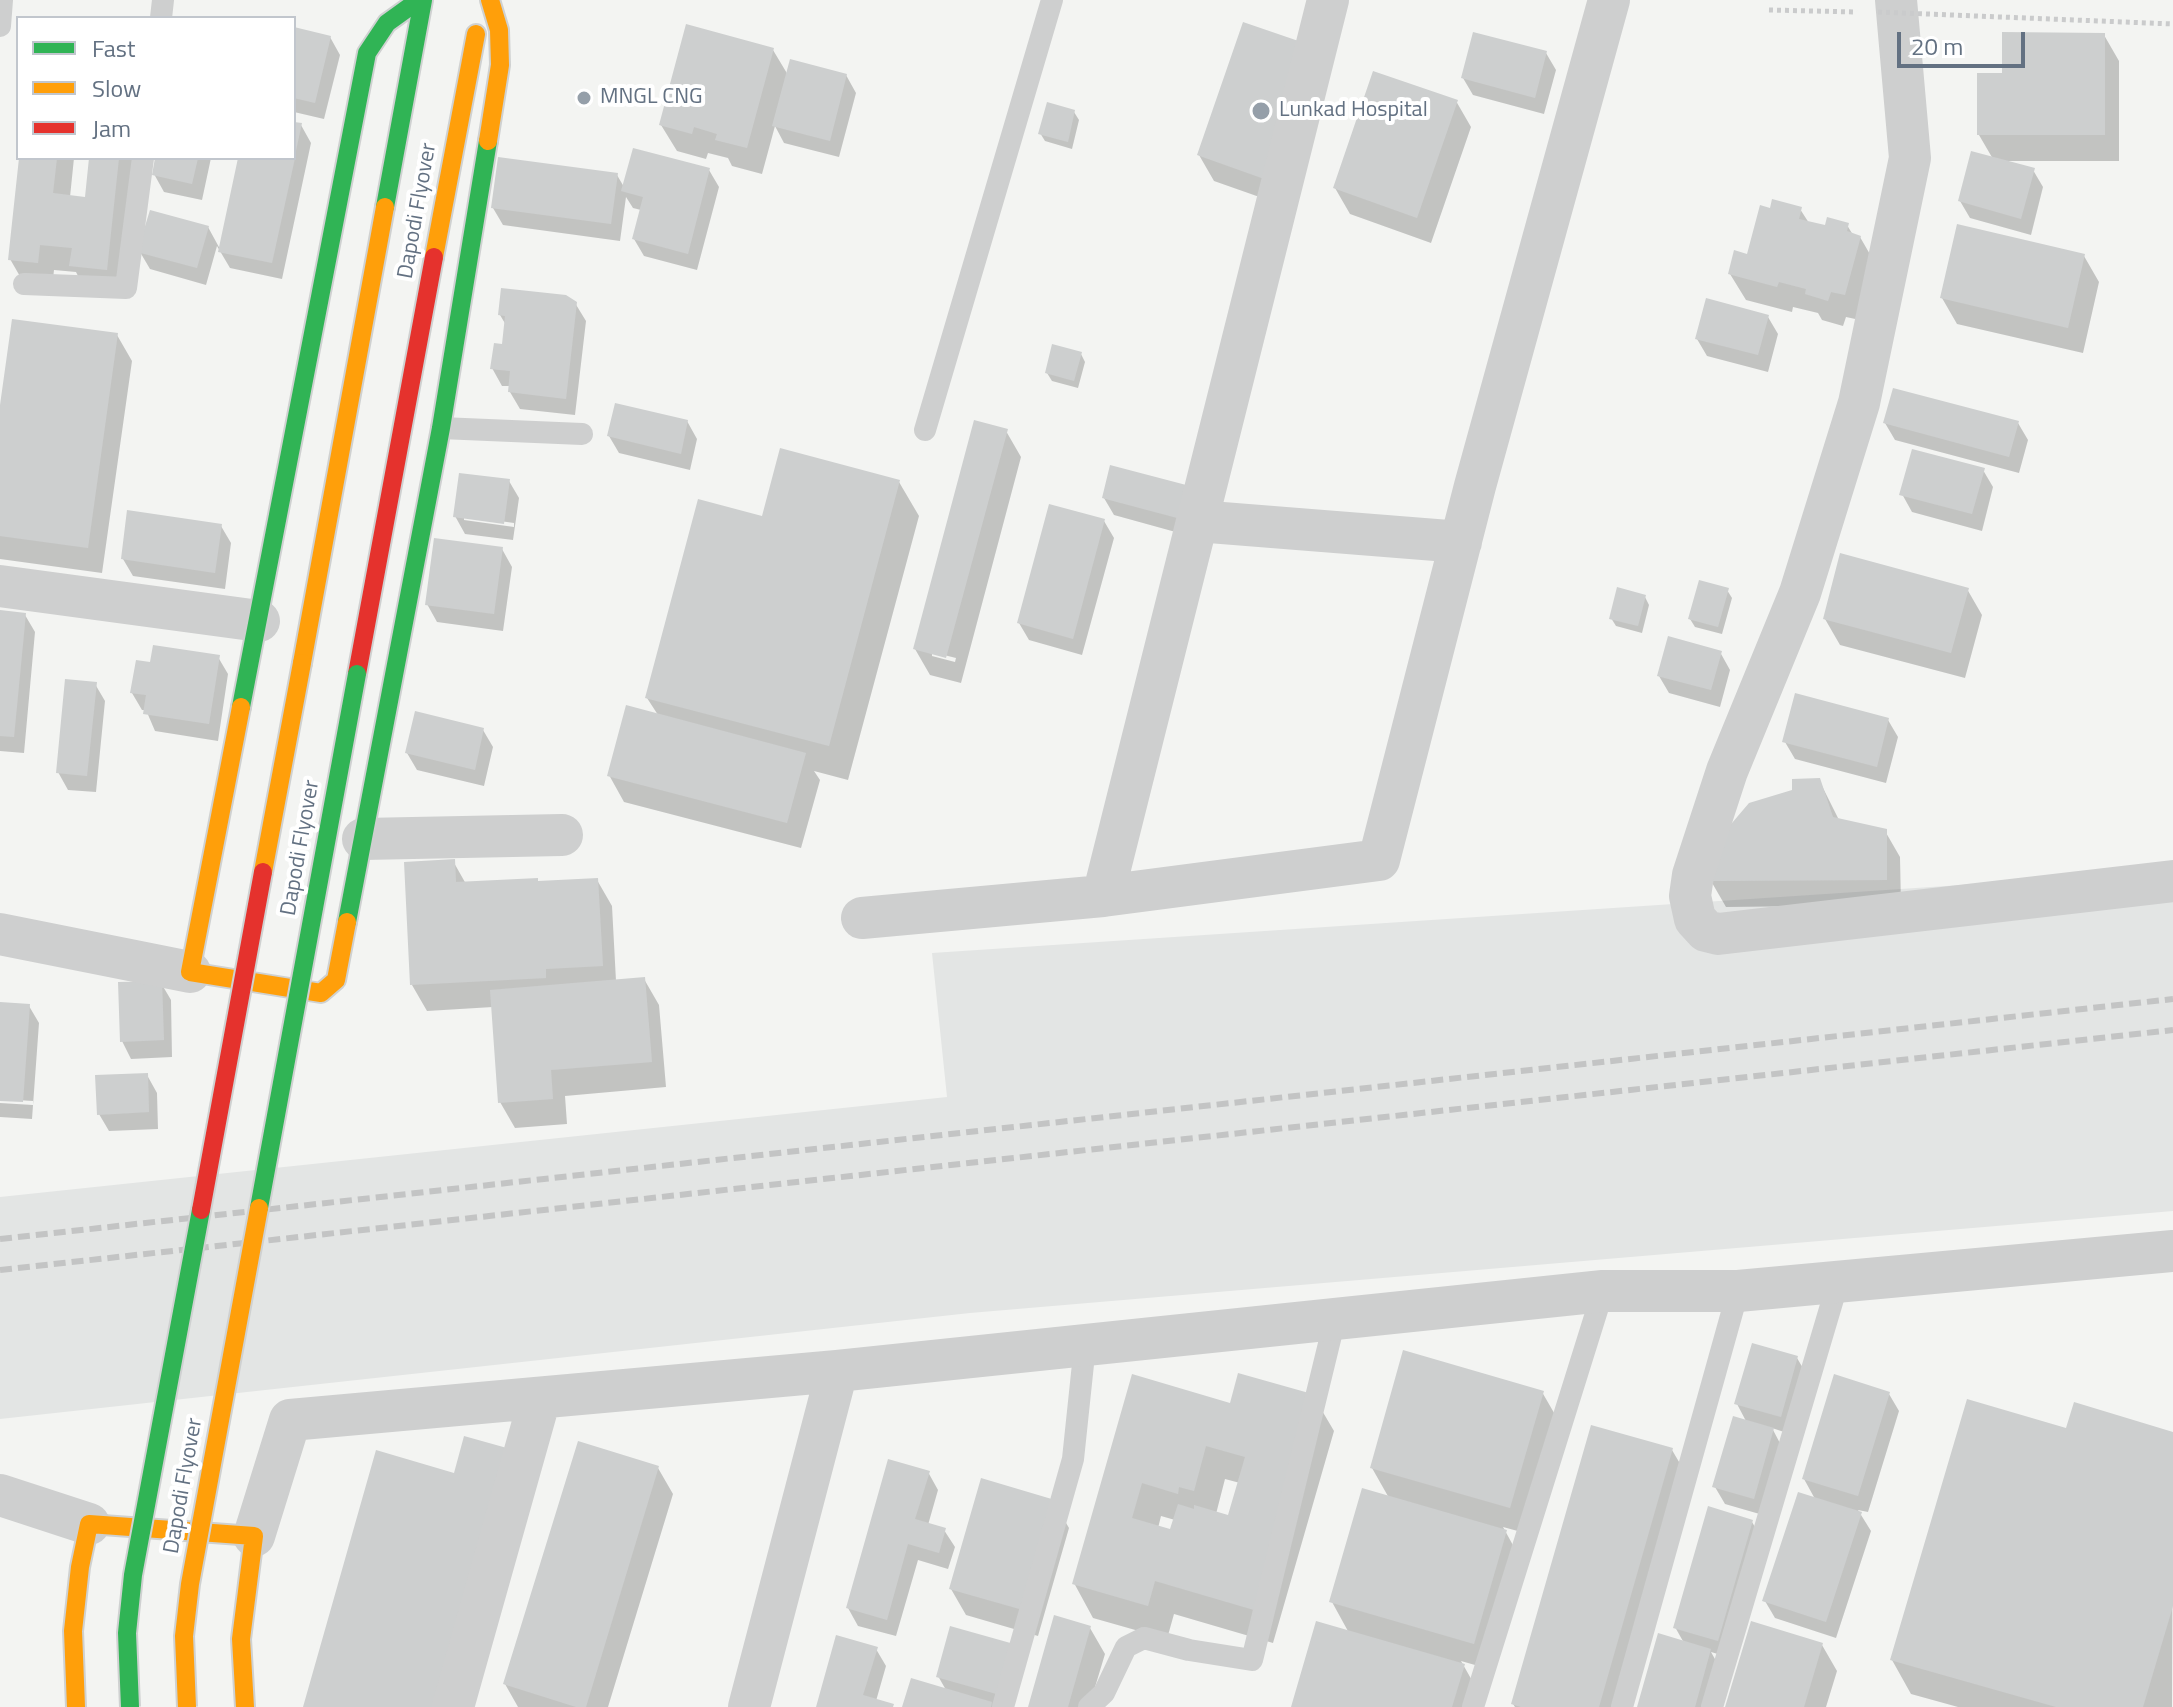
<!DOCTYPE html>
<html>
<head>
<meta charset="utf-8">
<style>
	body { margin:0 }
	#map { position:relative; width:2173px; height:1707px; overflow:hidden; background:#f3f4f2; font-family:"Titillium Web",sans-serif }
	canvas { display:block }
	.legend { position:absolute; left:16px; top:16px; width:280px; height:144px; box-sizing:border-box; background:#fff; border:2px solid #c1c6cd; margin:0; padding:10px 14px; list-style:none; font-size:24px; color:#637182 }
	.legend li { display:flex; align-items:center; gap:16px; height:40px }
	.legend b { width:40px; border:2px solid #c1c6cd }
	.scale { position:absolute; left:1897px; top:32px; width:128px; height:36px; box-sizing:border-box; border:4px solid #637182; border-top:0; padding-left:10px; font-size:24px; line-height:28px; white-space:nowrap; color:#637182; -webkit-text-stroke:6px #fff; paint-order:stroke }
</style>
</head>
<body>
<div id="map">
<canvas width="2173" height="1707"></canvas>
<ul class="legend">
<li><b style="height:10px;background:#30b455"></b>Fast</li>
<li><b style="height:10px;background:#ff9f0a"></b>Slow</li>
<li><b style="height:10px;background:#e5322d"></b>Jam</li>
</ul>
<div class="scale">20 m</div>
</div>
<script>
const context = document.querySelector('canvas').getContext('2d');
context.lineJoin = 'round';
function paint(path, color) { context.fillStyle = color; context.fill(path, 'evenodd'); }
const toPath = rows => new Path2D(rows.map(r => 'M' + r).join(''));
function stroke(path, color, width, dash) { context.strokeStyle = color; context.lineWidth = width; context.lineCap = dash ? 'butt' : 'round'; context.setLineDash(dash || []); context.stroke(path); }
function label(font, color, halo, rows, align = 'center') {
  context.font = font + ' "Titillium Web",sans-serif'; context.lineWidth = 8; context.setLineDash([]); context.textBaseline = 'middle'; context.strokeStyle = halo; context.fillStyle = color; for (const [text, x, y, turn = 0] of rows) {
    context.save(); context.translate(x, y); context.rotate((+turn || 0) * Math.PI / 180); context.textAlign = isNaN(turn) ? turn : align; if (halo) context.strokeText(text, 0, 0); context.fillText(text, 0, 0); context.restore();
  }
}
paint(toPath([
	[2173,871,2173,1211,970,1313,0,1419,0,1197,947,1097,932,953]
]), '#e3e5e4');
paint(toPath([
	[1244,24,1285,206,1214,181,1199,155],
	[294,29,330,37,340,55,324,119,294,112],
	[2104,35,2119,61,2119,161,2006,161,2033,170,2043,187,2031,235,1970,218,1960,201,1993,159,1979,135],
	[773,50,788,75,846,75,856,93,839,157,784,143,775,126,762,174,732,166,728,158,708,153,706,159,677,151,661,125],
	[1546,53,1556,70,1544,114,1473,95,1463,78],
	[1456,101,1471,127,1431,243,1350,214,1335,188],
	[1074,112,1079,120,1072,149,1045,141,1040,133],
	[294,124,301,125,311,143,282,279,230,268,217,246,206,285,150,269,140,252,208,227,220,249,240,158,294,158],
	[21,158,74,158,70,197,87,199,91,158,136,158,121,295,86,292,76,272,54,270,52,288,25,285,10,259],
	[157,158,211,158,202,200,164,192,154,174],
	[709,170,719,187,697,270,644,256,634,239,641,210,633,208,626,197,620,241,503,225,493,208,617,175,624,187],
	[1800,209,1809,223,1826,227,1847,225,1853,235,1860,237,1875,263,1860,320,1846,317,1843,326,1822,320,1818,313,1793,307,1792,312,1746,300,1730,274,1749,256,1772,210],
	[2084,256,2099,282,2083,353,1957,324,1942,298],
	[575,303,586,321,575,415,520,409,510,392,510,386,502,386,492,368,503,346,506,325,500,315],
	[1768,317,1778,334,1768,372,1707,356,1697,339],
	[117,335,132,361,102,573,0,559,0,419],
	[1081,354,1085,362,1078,388,1052,381,1047,373],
	[687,421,697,439,690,470,619,453,609,436],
	[1885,423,2018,423,2028,440,2019,473,1895,440],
	[1006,431,1021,457,961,683,930,675,915,649],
	[932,652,956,658,955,662,932,656],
	[1983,470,1993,487,1982,531,1912,512,1902,494],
	[509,481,519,498,513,540,465,534,455,516],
	[464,516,514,523,514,527,464,520],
	[899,482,919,516,848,780,814,771,820,780,801,848,624,802,609,775,658,715,647,698,763,518],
	[1188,488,1190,536,1114,515,1104,498],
	[1104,521,1114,538,1082,655,1029,640,1019,623],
	[221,526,231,543,225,589,133,576,123,559],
	[502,549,512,567,503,631,437,622,427,604],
	[1967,589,1982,615,1965,678,1840,645,1825,619],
	[1727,590,1732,598,1722,634,1695,627,1690,619],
	[1645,597,1649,605,1642,633,1616,626,1611,618],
	[0,612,25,615,35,632,24,753,0,751],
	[1720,652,1730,670,1720,707,1669,693,1659,676],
	[218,657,228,674,218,741,155,731,146,710,142,710,132,693,152,664],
	[95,684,105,701,96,792,68,790,58,772],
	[1888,720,1898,737,1886,783,1795,759,1785,742],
	[483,730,493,747,484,786,417,770,407,753],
	[1819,780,1839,820,1885,831,1900,857,1901,905,1726,907,1711,881,1727,832],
	[453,861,466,884,597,880,612,906,616,981,644,979,659,1005,666,1087,565,1096,567,1124,515,1128,500,1102,493,1007,427,1011,412,985],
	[161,983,171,1000,172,1057,131,1059,122,1041],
	[0,1004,29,1006,39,1023,32,1119,0,1117,0,1103,33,1105,33,1101,0,1099],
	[147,1075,157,1093,158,1129,109,1131,99,1114],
	[1797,1358,1807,1375,1790,1434,1772,1428,1782,1447,1763,1515,1725,1504,1715,1487,1747,1423,1737,1404],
	[1133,1376,1232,1405,1314,1397,1334,1431,1273,1643,1174,1614,1167,1639,1093,1618,1074,1583],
	[1225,1479,1240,1483,1230,1518,1216,1514],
	[1161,1516,1175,1520,1172,1532,1158,1528],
	[1542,1392,1557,1418,1525,1533,1503,1527,1520,1558,1489,1669,1461,1661,1478,1691,1474,1707,1293,1707,1349,1633,1332,1602,1389,1498,1372,1468],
	[1889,1394,1899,1411,1868,1512,1858,1510,1871,1531,1836,1638,1775,1618,1765,1601,1815,1499,1804,1479],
	[2067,1430,2173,1434,2172,1707,1958,1707,1911,1694,1892,1660],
	[1672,1450,1692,1484,1628,1707,1515,1707,1513,1704],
	[658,1468,673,1494,608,1707,518,1707,505,1684],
	[928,1472,938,1490,928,1525,944,1530,955,1547,948,1569,918,1560,896,1636,858,1626,848,1608],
	[1054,1502,1069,1528,1038,1636,966,1615,951,1589],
	[1752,1522,1762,1539,1728,1657,1711,1652,1720,1668,1709,1707,1639,1707,1684,1643,1675,1627],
	[1090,1628,1105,1654,1089,1707,1030,1707],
	[1822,1645,1837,1671,1826,1707,1727,1707],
	[1013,1646,995,1707,904,1707,946,1690,938,1676],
	[876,1649,886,1666,876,1701,893,1707,818,1707]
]), '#0003');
paint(toPath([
	[1243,22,1316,47,1270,181,1197,155],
	[686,24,774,48,747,148,715,140,717,134,694,127,692,134,659,125],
	[294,27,331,36,315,103,294,98],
	[1473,32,1547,51,1535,98,1461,78],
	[2002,32,2105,33,2105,135,1977,135,1977,73,2002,73],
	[790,59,847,74,830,141,772,126],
	[1373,71,1458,100,1417,218,1333,188],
	[1047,102,1075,110,1068,142,1038,134],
	[294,122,302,123,295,155,294,154],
	[633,148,710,168,688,254,632,239,643,197,621,191],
	[1971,151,2035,168,2021,219,1958,201],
	[498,157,618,173,611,224,491,208],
	[19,158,57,158,53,193,85,197,89,158,119,158,107,270,69,266,72,248,40,245,38,263,8,260],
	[155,158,198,158,192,184,152,175],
	[238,158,295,158,272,263,218,252],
	[1772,199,1802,207,1799,219,1825,225,1827,217,1849,223,1847,231,1861,236,1845,295,1831,292,1828,301,1805,294,1806,289,1779,282,1777,287,1728,274,1734,250,1747,254,1760,205,1770,208],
	[150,210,209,226,197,268,137,252],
	[1957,224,2085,254,2068,328,1940,298],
	[501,288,566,295,577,302,566,399,508,392,510,371,490,369,494,343,502,344,505,316,498,315],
	[1706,298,1769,315,1758,355,1695,339],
	[12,319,118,333,88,548,0,536,0,405],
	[1052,344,1082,352,1074,381,1045,373],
	[1893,388,2019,421,2009,457,1883,423],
	[615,403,688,420,681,454,607,436],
	[974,420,1008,429,946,658,913,649],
	[780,448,900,480,829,746,645,698,698,499,762,516],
	[1912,449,1985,468,1972,514,1899,495],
	[1110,465,1190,486,1181,519,1102,498],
	[459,473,510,479,504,524,453,517],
	[1049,504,1105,519,1073,639,1017,623],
	[127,510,222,524,215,573,121,559],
	[434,538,503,547,494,614,425,605],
	[1840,553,1969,588,1951,653,1823,619],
	[1699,580,1729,588,1718,627,1688,619],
	[1617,587,1646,595,1638,626,1609,619],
	[0,610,26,613,14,737,0,736],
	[1668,636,1722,651,1711,690,1657,676],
	[153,645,220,655,209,724,143,714,146,695,130,693,136,660,150,662],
	[65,679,97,682,87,776,56,773],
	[1795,693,1889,718,1877,767,1782,742],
	[626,705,806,753,787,823,607,776],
	[415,711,484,728,475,770,405,753],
	[1820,778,1833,817,1887,829,1887,880,1709,881,1726,830,1749,803,1792,790,1792,779],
	[455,859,456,882,538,878,538,881,598,878,603,966,546,969,546,978,410,985,404,862],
	[645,977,652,1062,551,1070,553,1099,498,1103,490,990],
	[162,981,164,1040,120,1042,118,982],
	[0,1002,30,1004,23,1102,0,1101],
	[148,1073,149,1112,97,1115,95,1075],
	[1752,1343,1798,1356,1781,1417,1734,1404],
	[1403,1350,1544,1391,1510,1508,1370,1468],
	[1238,1373,1316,1395,1254,1610,1155,1581,1148,1606,1072,1584,1132,1374,1230,1403],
	[1206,1446,1245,1457,1228,1515,1194,1505,1194,1509,1178,1504,1170,1529,1132,1518,1142,1483,1178,1494,1179,1487,1194,1491],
	[1834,1374,1890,1392,1858,1496,1802,1479],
	[1967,1399,2066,1428,2074,1402,2173,1432,2173,1606,2143,1707,2056,1707,1890,1660],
	[1733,1416,1774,1428,1754,1499,1712,1487],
	[1591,1425,1673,1448,1599,1707,1521,1707,1511,1704],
	[464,1436,514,1450,441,1707,303,1707,376,1450,454,1473],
	[578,1441,659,1466,586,1707,576,1707,503,1684],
	[888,1459,930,1471,915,1519,946,1528,939,1553,908,1544,887,1620,846,1608],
	[981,1478,1055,1500,1023,1610,949,1589],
	[1362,1488,1507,1530,1474,1644,1329,1602],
	[1798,1492,1862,1512,1826,1622,1762,1601],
	[1708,1506,1753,1520,1718,1641,1673,1628],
	[1054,1615,1091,1626,1068,1707,1028,1707],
	[1316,1621,1465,1664,1452,1707,1291,1707],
	[1751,1621,1823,1643,1804,1707,1725,1707],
	[950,1626,1014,1644,1000,1695,936,1677],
	[1658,1633,1711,1649,1695,1707,1637,1707],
	[836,1635,878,1647,863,1695,894,1704,893,1707,816,1707],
	[911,1678,992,1702,991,1707,902,1707]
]), '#cdcfcf');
const fast = toPath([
	[385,207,423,0],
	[241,707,367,53,387,23,419,0],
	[347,922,441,428,488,141]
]);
const slow = toPath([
	[488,141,500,65,499,30,490,0],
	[434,257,476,34],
	[302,663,385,207],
	[241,707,190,972,321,993,336,980,347,922],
	[76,1707,73,1631,80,1567,89,1524,254,1536,241,1639,245,1707]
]);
const jam = toPath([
	[357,674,434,257]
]);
stroke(fast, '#cfd1d1', 22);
stroke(slow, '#cfd1d1', 22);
stroke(jam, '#cfd1d1', 22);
stroke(toPath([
	[1769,10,1857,12]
]), '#cacbcc', 5, [4, 4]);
stroke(toPath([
	[161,18,163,0],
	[0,26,2,0],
	[24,284,126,288,143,158],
	[441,428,582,434],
	[925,430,1052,0],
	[1003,1707,1073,1459,1085,1345],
	[1089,1707,1104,1693,1126,1647,1144,1638,1189,1650,1252,1660,1335,1319],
	[1473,1707,1603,1291],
	[1622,1707,1738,1291],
	[1712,1707,1838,1282]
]), '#cecfcf', 22);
stroke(toPath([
	[1896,0,1910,158,1859,403,1800,593,1727,771,1693,875,1690,896,1695,919,1706,931,1718,934,2173,881],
	[1197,521,1461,542],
	[0,586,259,621],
	[363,839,562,835],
	[1103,896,1379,860,1475,486,1609,0],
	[862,918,1103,896,1328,0],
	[0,934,190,972],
	[0,1495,89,1524],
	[254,1536,290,1420,837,1371,1603,1291,1738,1291,2173,1251],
	[453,1707,540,1398],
	[749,1707,837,1371]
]), '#cecfcf', 42);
stroke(fast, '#30b455', 18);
stroke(slow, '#ff9f0a', 18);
stroke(jam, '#e5322d', 18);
stroke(toPath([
	[0,1239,2173,999],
	[0,1270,2173,1030]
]), '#c3c4c4', 6, [12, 6]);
const fastBridge = toPath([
	[259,1208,357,674],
	[130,1707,127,1633,133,1575,201,1210]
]);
const slowBridge = toPath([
	[263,872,302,663],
	[187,1707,184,1636,190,1584,259,1208]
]);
const jamBridge = toPath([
	[201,1210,263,872]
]);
stroke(fastBridge, '#cfd1d1', 22, []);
stroke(slowBridge, '#cfd1d1', 22, []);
stroke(jamBridge, '#cfd1d1', 22, []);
stroke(toPath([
	[1878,12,2173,24]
]), '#cacbcc', 5, [4, 4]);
stroke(fastBridge, '#30b455', 18);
stroke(slowBridge, '#ff9f0a', 18);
stroke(jamBridge, '#e5322d', 18);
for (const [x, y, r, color] of [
	[584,98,8,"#959fa9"],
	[1261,111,10,"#959fa9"]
]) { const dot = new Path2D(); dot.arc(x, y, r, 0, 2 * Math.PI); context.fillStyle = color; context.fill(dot); stroke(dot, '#fff', 3); }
label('22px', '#637182', '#fff', [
	["MNGL CNG",600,98],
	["Lunkad Hospital",1279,111]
], 'left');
label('22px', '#637182', '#fff', [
	["Dapodi Flyover",418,211,-80],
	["Dapodi Flyover",301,848,-80],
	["Dapodi Flyover",184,1486,-80]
]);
</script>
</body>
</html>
